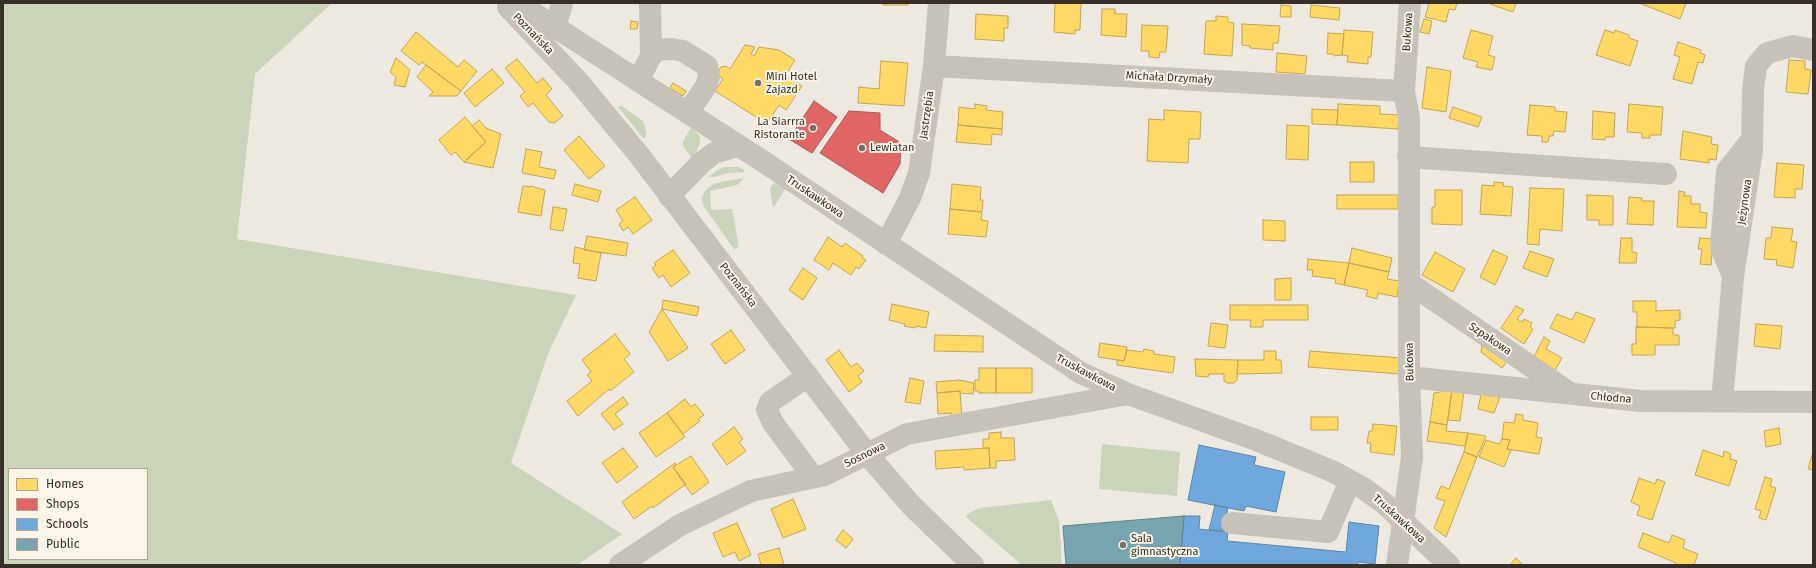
<!DOCTYPE html>
<html>
<head>
<meta charset="utf-8">
<style>
	body { margin:0 }
	#map { position:relative; width:1816px; height:568px; overflow:hidden; background:#ede9e0; font-family:"Fira Sans",sans-serif }
	canvas { display:block }
	.frame { position:absolute; inset:0; border:4px solid #372f27; pointer-events:none }
	.legend { position:absolute; left:8px; top:468px; width:140px; height:92px; box-sizing:border-box; background:#faf5e7; border:1px solid #aca69a; margin:0; padding:5px 7px; list-style:none; font-size:12px; color:#372f27 }
	.legend li { display:flex; align-items:center; gap:8px; height:20px }
	.legend b { width:20px; border:1px solid #aca69a }
</style>
</head>
<body>
<div id="map">
<canvas width="1816" height="568"></canvas>
<div class="frame"></div>
<ul class="legend">
<li><b style="height:11px;background:#ffd966"></b>Homes</li>
<li><b style="height:11px;background:#e06666"></b>Shops</li>
<li><b style="height:11px;background:#6fa8dc"></b>Schools</li>
<li><b style="height:11px;background:#76a5af"></b>Public</li>
</ul>
</div>
<script>
const context = document.querySelector('canvas').getContext('2d');
context.lineJoin = 'round';
function paint(path, color) { context.fillStyle = color; context.fill(path, 'evenodd'); }
const toPath = rows => new Path2D(rows.map(r => 'M' + r).join(''));
function stroke(path, color, width, dash) { context.strokeStyle = color; context.lineWidth = width; context.lineCap = dash ? 'butt' : 'round'; context.setLineDash(dash || []); context.stroke(path); }
function label(font, color, halo, rows, align = 'center') {
  context.font = font + ' "Fira Sans",sans-serif'; context.lineWidth = 4; context.setLineDash([]); context.textBaseline = 'middle'; context.strokeStyle = halo; context.fillStyle = color; for (const [text, x, y, turn = 0] of rows) {
    context.save(); context.translate(x, y); context.rotate((+turn || 0) * Math.PI / 180); context.textAlign = isNaN(turn) ? turn : align; if (halo) context.strokeText(text, 0, 0); context.fillText(text, 0, 0); context.restore();
  }
}
paint(toPath([
	[3,3,332,3,255,74,237,239,576,295,548,354,511,463,622,534,577,565,3,565],
	[9,469,147,469,147,559,9,559],
	[622,106,643,121,646,131,646,136,644,139,618,107],
	[691,127,700,136,700,141,697,151,692,158,683,146,683,142],
	[725,167,739,167,744,170,745,172,728,173,714,177,709,177,717,170],
	[744,178,737,185,710,191,711,210,732,209,739,247,734,249,703,205,702,197,706,190,715,183],
	[774,183,786,188,773,208,770,188],
	[1102,444,1180,452,1177,496,1099,489],
	[1051,500,1059,521,1062,565,1022,565,966,517,969,513,980,508]
]), '#cad4b9');
const homes = toPath([
	[883,3,908,3,908,5,883,5,883,3],
	[1055,3,1081,3,1080,30,1075,30,1075,34,1054,32,1055,3],
	[1429,3,1457,3,1455,10,1449,9,1446,22,1425,17,1429,3],
	[1487,3,1516,3,1513,12,1487,3],
	[1639,3,1686,3,1680,19,1639,3],
	[1281,5,1291,6,1291,17,1280,17,1281,5],
	[1311,5,1340,8,1339,20,1310,17,1311,5],
	[1102,9,1115,9,1115,14,1127,14,1126,37,1101,35,1102,9],
	[976,14,1008,16,1008,28,1004,28,1004,41,975,39,976,14],
	[1216,16,1228,17,1228,22,1234,23,1232,56,1204,54,1206,21,1216,21,1216,16],
	[1424,19,1432,21,1429,34,1420,32,1424,19],
	[631,21,638,22,637,29,630,29,631,21],
	[1242,24,1280,26,1278,43,1273,43,1273,50,1250,48,1250,46,1242,45,1242,24],
	[1142,25,1168,26,1166,52,1160,52,1159,58,1149,57,1149,51,1141,51,1142,25],
	[1344,30,1373,32,1371,57,1368,57,1368,64,1347,62,1348,56,1342,55,1344,30],
	[1471,30,1493,36,1488,55,1495,57,1492,70,1476,67,1478,62,1463,58,1471,30],
	[1605,30,1614,33,1615,30,1629,35,1629,38,1638,41,1630,66,1596,55,1605,30],
	[416,32,458,67,464,60,477,71,461,91,422,62,419,65,401,51,416,32],
	[1328,33,1344,34,1342,55,1334,56,1333,54,1327,54,1328,33],
	[1678,42,1701,50,1700,53,1705,55,1703,63,1698,62,1692,84,1673,79,1680,57,1674,55,1678,42],
	[745,45,755,47,751,54,754,56,759,47,779,50,795,60,785,76,802,86,786,110,779,105,767,124,715,91,723,79,719,76,718,72,721,67,726,66,730,69,745,45],
	[1277,53,1307,56,1305,74,1276,72,1277,53],
	[396,58,410,70,405,87,394,85,396,77,390,72,396,58],
	[517,59,537,83,543,78,552,89,546,95,563,116,554,123,549,122,533,103,528,107,520,96,525,92,505,68,517,59],
	[1789,60,1805,61,1805,69,1811,70,1808,94,1786,92,1789,60],
	[881,61,908,63,904,106,858,103,859,87,879,89,881,61],
	[426,65,461,91,457,96,429,96,433,92,417,77,426,65],
	[1427,67,1451,71,1446,112,1422,108,1427,67],
	[492,69,504,83,475,107,464,93,492,69],
	[673,83,686,91,683,96,670,88,673,83],
	[975,104,987,106,986,110,1003,112,1002,129,958,125,959,107,975,109,975,104],
	[1338,104,1380,106,1380,114,1399,115,1398,129,1337,125,1338,104],
	[1629,104,1663,107,1661,135,1650,135,1650,138,1642,138,1642,133,1627,132,1629,104],
	[1530,105,1555,107,1555,111,1567,112,1565,132,1554,131,1553,136,1549,136,1548,142,1542,142,1542,136,1527,135,1530,105],
	[1453,107,1482,117,1478,127,1449,118,1453,107],
	[1312,109,1338,110,1337,125,1312,124,1312,109],
	[1164,110,1201,112,1200,139,1189,139,1188,163,1147,161,1149,119,1164,120,1164,110],
	[1593,111,1615,113,1614,137,1605,137,1605,140,1592,139,1593,111],
	[465,117,486,142,464,162,455,152,451,155,439,140,465,117],
	[479,120,486,128,501,134,493,168,464,162,486,142,472,126,479,120],
	[958,125,1002,129,1002,135,992,134,991,145,956,142,958,125],
	[1287,125,1309,126,1308,160,1286,159,1287,125],
	[1683,131,1712,137,1711,144,1718,145,1716,160,1709,159,1709,163,1680,159,1683,131],
	[579,136,605,166,589,179,564,150,579,136],
	[526,149,542,152,539,167,556,170,554,179,522,173,526,149],
	[1350,162,1374,162,1374,182,1350,182,1350,162],
	[1777,163,1804,165,1802,189,1795,189,1795,198,1774,197,1777,163],
	[1494,182,1504,183,1503,186,1513,187,1511,216,1480,214,1482,185,1494,186,1494,182],
	[575,184,601,191,598,202,572,195,575,184],
	[952,184,981,187,980,200,983,200,982,212,950,209,952,184],
	[523,186,530,187,530,186,545,190,541,216,518,212,523,186],
	[1530,188,1564,189,1562,231,1540,229,1539,245,1527,244,1530,188],
	[1435,190,1462,190,1462,225,1432,224,1432,207,1435,207,1435,190],
	[1679,191,1685,192,1684,196,1691,196,1691,204,1700,204,1700,212,1707,213,1706,228,1677,227,1679,191],
	[1337,195,1398,195,1398,209,1337,209,1337,195],
	[1587,195,1613,196,1613,225,1599,225,1599,220,1587,220,1587,195],
	[635,197,652,220,633,234,628,227,623,231,619,224,623,221,616,210,635,197],
	[1629,197,1642,198,1642,201,1654,201,1653,225,1627,224,1629,197],
	[553,207,567,209,563,231,550,229,553,207],
	[950,209,982,212,981,220,988,221,986,237,948,234,950,209],
	[1263,220,1285,221,1285,241,1263,240,1263,220],
	[1772,227,1793,229,1791,241,1797,242,1793,268,1776,265,1777,260,1764,259,1766,238,1771,238,1772,227],
	[587,236,628,243,626,256,584,250,587,236],
	[828,237,842,247,845,243,863,256,862,258,866,260,859,269,856,267,851,275,833,263,829,270,814,260,828,237],
	[1621,238,1632,238,1632,252,1637,253,1636,263,1619,263,1621,238],
	[1700,238,1713,239,1711,265,1700,264,1702,249,1698,249,1700,238],
	[575,247,601,253,596,281,578,278,580,264,573,263,575,247],
	[1352,248,1392,258,1389,272,1349,263,1352,248],
	[673,250,690,273,671,287,663,275,659,278,652,268,656,265,654,263,673,250],
	[1493,250,1508,257,1495,285,1480,277,1493,250],
	[1530,251,1554,259,1547,277,1523,268,1530,251],
	[1435,252,1465,269,1453,292,1422,275,1435,252],
	[1308,259,1349,263,1344,285,1335,283,1336,279,1312,276,1313,270,1307,270,1308,259],
	[1349,263,1389,272,1387,279,1399,281,1397,297,1378,293,1377,299,1366,296,1368,290,1344,285,1349,263],
	[803,268,817,278,803,300,789,290,803,268],
	[1291,278,1291,300,1275,300,1275,279,1291,278],
	[663,300,699,307,697,316,662,309,663,300],
	[1633,301,1656,301,1656,311,1680,310,1680,320,1675,321,1675,328,1637,327,1637,312,1633,312,1633,301],
	[892,304,929,312,926,328,916,326,915,328,904,326,905,324,889,320,892,304],
	[1230,305,1308,305,1308,320,1263,320,1263,327,1250,327,1251,320,1230,320,1230,305],
	[1516,306,1524,310,1517,319,1523,322,1524,319,1532,323,1530,327,1533,329,1524,344,1501,328,1516,306],
	[662,309,688,348,668,361,649,332,662,309],
	[1576,312,1595,319,1584,343,1550,328,1557,314,1572,320,1576,312],
	[1211,323,1228,325,1225,348,1208,346,1211,323],
	[1756,324,1782,326,1780,349,1754,346,1756,324],
	[1636,327,1673,328,1673,335,1679,335,1679,345,1655,345,1655,355,1632,355,1632,344,1636,344,1636,327],
	[731,330,745,350,725,364,711,344,731,330],
	[615,334,630,354,624,359,634,372,610,391,609,389,578,416,567,401,592,381,587,375,591,372,582,360,615,334],
	[935,335,983,336,983,352,934,351,935,335],
	[1484,336,1511,356,1502,368,1481,352,1484,336],
	[1544,337,1550,341,1546,349,1562,358,1554,372,1533,359,1544,337],
	[1100,343,1127,347,1124,361,1098,357,1100,343],
	[1144,349,1154,351,1154,354,1175,357,1173,373,1117,365,1117,360,1124,361,1127,350,1143,352,1144,349],
	[839,350,851,367,857,363,864,371,858,376,862,382,849,392,826,360,839,350],
	[1264,351,1276,351,1276,360,1281,360,1282,373,1237,374,1238,360,1264,360,1264,351],
	[1310,351,1401,358,1401,374,1308,367,1310,351],
	[1195,359,1238,360,1237,380,1234,383,1227,383,1224,381,1224,374,1209,374,1208,377,1196,376,1195,359],
	[979,368,996,368,996,393,979,393,979,391,975,391,975,380,979,380,979,368],
	[996,368,1032,368,1032,393,996,393,996,368],
	[910,378,924,381,920,404,905,402,910,378],
	[959,380,974,383,973,394,960,393,960,391,937,393,936,382,959,380],
	[1452,390,1447,425,1430,422,1434,393,1452,390],
	[1452,390,1464,391,1460,421,1448,420,1452,390],
	[960,391,962,418,953,419,951,413,938,414,937,393,960,391],
	[1481,394,1500,397,1494,413,1478,409,1481,394],
	[623,397,628,404,615,414,623,424,614,430,601,414,623,397],
	[685,399,691,407,695,404,704,415,698,419,700,421,683,434,667,413,685,399],
	[667,413,685,437,656,457,639,433,667,413],
	[1516,414,1523,415,1523,420,1538,423,1536,437,1542,438,1539,454,1507,449,1510,440,1502,439,1504,422,1514,423,1516,414],
	[1311,417,1338,417,1338,430,1311,430,1311,417],
	[1430,422,1447,425,1446,431,1468,433,1465,446,1427,441,1430,422],
	[1373,424,1397,426,1394,455,1370,452,1371,443,1367,443,1369,431,1372,431,1373,424],
	[734,427,743,439,739,442,746,451,727,465,712,444,734,427],
	[1779,428,1781,444,1766,447,1764,431,1779,428],
	[1001,432,1001,438,1014,438,1015,460,996,461,996,468,990,468,989,448,983,448,983,439,989,439,989,433,1001,432],
	[1468,433,1486,436,1477,457,1464,452,1468,433],
	[1502,439,1510,440,1507,449,1511,450,1504,467,1479,457,1486,440,1499,444,1502,439],
	[623,448,638,467,617,483,602,463,623,448],
	[989,448,990,468,964,470,964,467,936,469,935,451,989,448],
	[1703,450,1723,457,1724,451,1731,454,1730,459,1737,461,1729,486,1695,475,1703,450],
	[1464,452,1477,457,1446,537,1434,528,1445,501,1436,498,1441,486,1449,489,1464,452],
	[1813,452,1813,470,1808,469,1813,452],
	[691,456,709,482,692,495,673,467,691,456],
	[675,463,676,465,673,467,686,484,653,508,652,506,634,519,622,502,675,463],
	[1765,477,1772,479,1770,486,1776,488,1766,520,1759,518,1761,511,1755,509,1765,477],
	[1639,478,1655,484,1657,479,1665,482,1652,520,1637,515,1640,506,1631,502,1639,478],
	[793,499,806,529,783,538,771,509,793,499],
	[737,523,751,555,739,561,735,552,723,557,713,533,737,523],
	[843,530,853,539,846,548,836,540,843,530],
	[1643,533,1669,543,1672,535,1685,540,1683,548,1698,554,1694,565,1675,565,1676,563,1638,547,1643,533],
	[779,548,784,565,761,565,758,554,779,548],
	[1516,558,1523,565,1510,565,1516,558]
]);
paint(homes, '#ffd966');
stroke(homes, '#c3a653', 1);
const shops = toPath([
	[814,101,837,117,812,153,789,139,814,101],
	[849,111,880,113,880,130,901,143,900,164,883,193,820,153,849,111]
]);
paint(shops, '#e06666');
stroke(shops, '#ad5653', 1);
const schools = toPath([
	[1199,445,1256,457,1254,465,1285,472,1276,512,1246,506,1244,511,1188,500,1199,445],
	[1215,505,1228,508,1223,531,1209,530,1215,505],
	[1184,516,1200,516,1199,529,1228,532,1227,541,1346,552,1349,522,1379,526,1375,564,1358,562,1358,565,1180,565,1184,516]
]);
paint(schools, '#6fa8dc');
stroke(schools, '#5e84a6', 1);
const public = toPath([
	[1184,516,1180,565,1066,565,1063,526,1184,516]
]);
paint(public, '#76a5af');
stroke(public, '#638286', 1);
stroke(toPath([
	[518,3,764,162,1081,373,1128,394,1256,440,1334,472,1363,488,1385,504,1449,565],
	[650,3,651,56],
	[508,7,577,80,639,155,867,454,911,505,973,565],
	[555,28,562,3],
	[934,66,1404,91],
	[638,81,651,56,657,50,673,49,683,51,707,66,709,76,706,86,688,113],
	[1408,157,1666,174],
	[669,196,702,162,714,153,737,146],
	[886,244,910,198,919,173,934,66,939,3],
	[1733,276,1721,248,1727,171,1752,139],
	[1409,283,1570,393],
	[808,376,770,402,767,410,773,423,813,477],
	[1409,377,1641,401,1813,402],
	[1722,401,1733,277,1752,150,1753,89,1756,66,1767,53,1793,46,1813,50],
	[1232,523,1328,532,1350,481],
	[620,565,680,525,751,491,825,475,907,434,1128,394],
	[1397,565,1412,457,1409,377,1409,118,1404,91,1410,3]
]), '#c6c1b9', 22);
for (const [x, y, r, color] of [
	[758,83,4,"#777068"],
	[813,128,4,"#777068"],
	[862,148,4,"#777068"],
	[1123,545,4,"#777068"]
]) { const dot = new Path2D(); dot.arc(x, y, r, 0, 2 * Math.PI); context.fillStyle = color; context.fill(dot); stroke(dot, '#faf5e7', 1.5); }
label('11px', '#372f27', '#faf5e7', [
	["Bukowa",1408,32,-86],
	["Poznańska",533,34,46],
	["Michała Drzymały",1169,78,3],
	["Jastrzębia",927,115,-82],
	["Truskawkowa",815,197,34],
	["Jeżynowa",1745,202,-82],
	["Poznańska",738,285,52],
	["Szpakowa",1490,339,34],
	["Bukowa",1410,362,-91],
	["Truskawkowa",1086,373,28],
	["Chłodna",1611,398,5],
	["Sosnowa",865,455,-26],
	["Truskawkowa",1399,519,42]
]);
label('11px', '#372f27', '#faf5e7', [
	["Mini Hotel",766,77],
	["Zajazd",766,90],
	["La Siarrra",805,122,"right"],
	["Ristorante",805,135,"right"],
	["Lewiatan",870,148],
	["Sala",1131,539],
	["gimnastyczna",1131,552]
], 'left');
</script>
</body>
</html>
